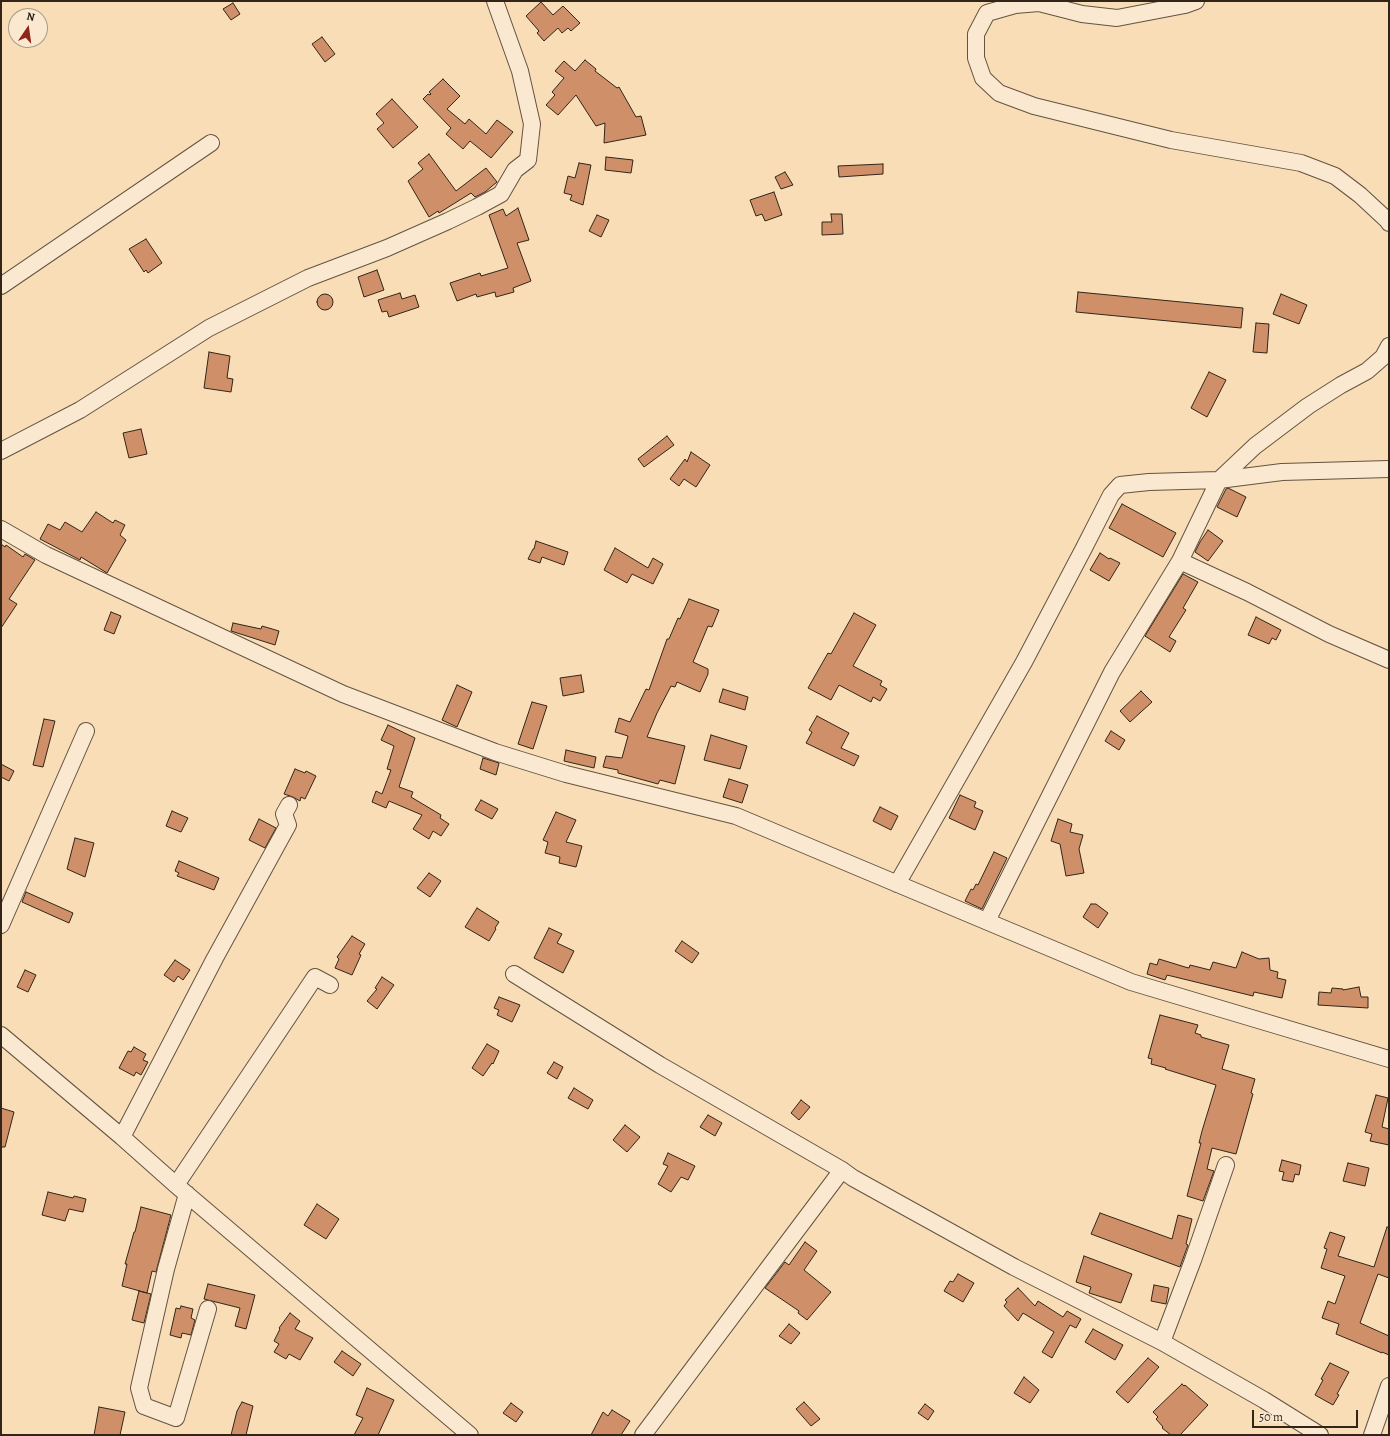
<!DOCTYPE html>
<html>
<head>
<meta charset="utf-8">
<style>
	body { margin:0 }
	#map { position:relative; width:1390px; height:1436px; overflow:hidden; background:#f8ddb7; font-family:Alegreya,serif }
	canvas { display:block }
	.frame { position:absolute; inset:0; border:2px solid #322518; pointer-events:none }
	.north { position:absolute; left:8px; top:8px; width:40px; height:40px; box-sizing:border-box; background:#fae9d0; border:1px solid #aa9b86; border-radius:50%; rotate:13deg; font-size:11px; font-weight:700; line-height:16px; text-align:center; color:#322518 }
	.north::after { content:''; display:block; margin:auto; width:14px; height:18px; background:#8f2418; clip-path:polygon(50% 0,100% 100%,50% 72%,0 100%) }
	.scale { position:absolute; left:1252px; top:1410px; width:106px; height:18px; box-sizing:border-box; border:2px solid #322518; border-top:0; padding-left:5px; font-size:12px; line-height:14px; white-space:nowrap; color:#322518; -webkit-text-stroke:3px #fae9d0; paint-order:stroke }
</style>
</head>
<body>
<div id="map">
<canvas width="1390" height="1436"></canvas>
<div class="frame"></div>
<div class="north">N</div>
<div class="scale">50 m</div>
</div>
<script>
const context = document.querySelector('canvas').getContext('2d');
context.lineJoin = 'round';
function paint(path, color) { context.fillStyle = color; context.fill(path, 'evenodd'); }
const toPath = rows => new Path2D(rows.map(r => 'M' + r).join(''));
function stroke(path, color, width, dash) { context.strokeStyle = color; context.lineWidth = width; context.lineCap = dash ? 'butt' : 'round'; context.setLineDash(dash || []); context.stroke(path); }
const building = toPath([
	[541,2,553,15,563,6,580,23,571,31,568,28,562,33,558,28,544,41,537,33,539,31,526,16,541,2],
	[233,3,240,14,231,20,223,9,233,3],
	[322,37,335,54,325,62,312,44,322,37],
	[585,60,596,69,595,71,617,88,619,87,636,117,641,116,646,135,604,143,605,123,596,126,576,95,558,115,546,105,555,95,552,92,564,78,555,71,564,61,575,71,585,60],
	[443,79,460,96,447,109,465,124,469,119,486,134,497,120,513,132,491,158,470,141,463,149,446,134,451,128,423,99,428,94,430,95,431,94,429,92,443,79],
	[392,99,418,127,393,148,377,129,384,123,376,114,392,99],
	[429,154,456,191,486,168,497,182,485,192,475,197,471,193,439,213,438,211,429,217,408,181,423,169,418,163,429,154],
	[606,157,633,160,631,173,605,170,606,157],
	[579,163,591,165,583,205,570,200,572,195,564,193,568,176,575,178,579,163],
	[883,164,883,174,839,177,838,166,883,164],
	[785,172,793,185,781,189,775,177,785,172],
	[774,192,782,215,765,221,762,214,756,216,750,200,774,192],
	[518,208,529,240,517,243,531,281,513,288,514,292,496,297,495,292,477,297,476,294,457,301,450,283,480,273,481,276,508,268,489,215,503,209,506,216,518,208],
	[831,214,842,214,843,234,822,235,822,222,832,222,831,214],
	[597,215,609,220,601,237,589,231,597,215],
	[146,239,162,263,148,273,146,270,144,272,129,249,146,239],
	[377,270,384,290,364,297,358,277,377,270],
	[1078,292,1243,308,1241,328,1076,312,1078,292],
	[400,293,402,299,415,295,419,307,389,317,387,311,382,312,378,300,400,293],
	[1281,294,1307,305,1299,324,1273,314,1281,294],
	'317 302a8 8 0 1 1 16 0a8 8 0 1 1-16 0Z',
	[1256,323,1269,324,1267,353,1253,352,1256,323],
	[209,352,230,356,227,378,233,379,231,392,204,388,209,352],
	[1209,372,1226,380,1207,417,1191,408,1209,372],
	[141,429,147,454,129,458,123,433,141,429],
	[667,436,674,445,644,467,638,459,667,436],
	[691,452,710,465,696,487,684,479,679,486,670,479,685,459,687,462,691,452],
	[1228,488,1246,497,1237,517,1217,507,1226,489,1228,488],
	[1122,504,1176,533,1163,557,1109,528,1122,504],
	[96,512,113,523,115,520,125,525,120,535,126,540,107,573,81,557,80,560,40,539,48,524,60,530,65,522,82,532,96,512],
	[1208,530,1223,541,1208,561,1195,552,1200,542,1208,530],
	[536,541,568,552,564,565,542,557,540,563,528,559,533,549,534,549,536,541],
	[1,544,5,547,6,545,23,557,25,554,35,560,9,599,17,604,1,628,1,544],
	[615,548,648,568,653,558,663,564,653,584,632,574,627,583,604,570,615,548],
	[1100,553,1109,559,1110,558,1120,563,1109,581,1090,570,1100,553],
	[1183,574,1198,582,1183,608,1186,610,1169,637,1176,641,1170,652,1145,636,1183,574],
	[689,599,719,610,712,627,708,626,693,662,708,669,708,674,700,692,677,682,675,687,671,686,657,713,647,737,685,746,675,784,660,780,658,784,618,773,618,770,603,767,606,756,622,758,628,736,615,732,619,718,630,722,646,689,649,690,667,639,669,639,678,618,680,619,689,599],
	[111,612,121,616,114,634,104,630,111,612],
	[854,613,876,625,853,666,882,681,880,685,887,689,880,701,873,697,871,702,839,685,831,700,808,688,828,653,831,654,854,613],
	[1256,617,1281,630,1276,640,1272,638,1269,644,1248,635,1256,617],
	[233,623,261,629,262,626,279,631,275,645,231,631,233,623],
	[581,675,584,692,563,696,560,678,581,675],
	[457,685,472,692,457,727,442,720,457,685],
	[723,689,748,697,745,710,719,702,723,689],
	[1141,691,1152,702,1130,722,1120,711,1141,691],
	[532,702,547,706,533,749,518,744,532,702],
	[817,716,849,733,841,748,859,756,854,766,806,743,812,732,809,730,817,716],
	[44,719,55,721,43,767,33,765,44,719],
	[388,725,415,738,399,787,413,792,411,797,441,815,440,818,449,824,441,836,433,831,429,839,413,829,422,815,389,801,386,808,372,802,376,791,382,794,391,770,387,769,394,746,381,740,388,725],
	[1111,731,1125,740,1119,750,1105,741,1111,731],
	[711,735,747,746,740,769,704,760,711,735],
	[566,750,596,757,594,768,564,761,566,750],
	[483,758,499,763,496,775,480,769,483,758],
	[1,764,14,771,9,781,1,777,1,764],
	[295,769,305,773,306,771,316,776,305,799,301,797,300,801,293,797,284,794,295,769],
	[729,779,748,785,742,803,723,797,729,779],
	[960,795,976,802,974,807,983,811,975,830,949,818,960,795],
	[481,800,498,809,492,819,475,810,481,800],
	[880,807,898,816,891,830,873,821,880,807],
	[172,811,188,818,181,832,166,826,172,811],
	[556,812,576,820,566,842,582,846,576,867,559,863,560,857,545,853,548,842,543,840,556,812],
	[259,819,276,828,265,848,249,840,259,819],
	[1058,819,1072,824,1070,832,1083,835,1079,849,1084,873,1066,876,1060,844,1051,841,1058,819],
	[75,838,94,843,85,877,67,869,75,838],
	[994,852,1007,858,982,909,965,901,971,889,973,890,976,884,978,885,994,852],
	[179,861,219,878,214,890,177,876,179,873,175,871,179,861],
	[429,873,441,881,430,897,417,888,429,873],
	[26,892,73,913,69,923,22,902,26,892],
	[1091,904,1096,904,1108,913,1098,928,1083,917,1091,904],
	[477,908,499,922,495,928,496,929,489,941,465,927,477,908],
	[549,928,562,934,557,943,574,951,563,973,534,958,549,928],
	[352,936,365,944,359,954,361,955,352,975,335,968,339,959,337,957,352,936],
	[682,941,699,953,692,963,675,951,682,941],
	[1242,952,1259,959,1269,958,1270,970,1278,972,1277,978,1286,980,1282,998,1254,992,1253,996,1167,975,1165,980,1147,974,1150,963,1157,965,1159,959,1185,967,1189,968,1190,965,1210,970,1213,962,1236,968,1242,952],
	[175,960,190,970,183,980,178,976,174,982,164,975,175,960],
	[25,970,36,975,28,992,17,987,25,970],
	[382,977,394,985,377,1009,367,1001,377,989,375,988,382,977],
	[1359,987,1361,997,1368,997,1368,1008,1318,1005,1319,992,1331,993,1332,988,1343,989,1343,990,1359,987],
	[499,997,520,1005,512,1022,497,1015,499,1010,494,1008,499,997],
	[1160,1015,1198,1025,1195,1033,1201,1035,1201,1037,1229,1045,1222,1069,1255,1079,1251,1093,1253,1094,1236,1154,1212,1148,1207,1169,1214,1171,1203,1201,1187,1196,1201,1143,1199,1143,1202,1131,1216,1085,1165,1069,1166,1068,1151,1064,1152,1059,1148,1058,1160,1015],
	[487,1044,499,1051,493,1064,492,1063,483,1076,472,1068,487,1044],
	[134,1047,146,1054,143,1060,148,1062,141,1075,136,1072,134,1076,119,1068,128,1051,131,1052,134,1047],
	[554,1062,563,1067,557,1079,547,1073,554,1062],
	[574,1088,593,1100,588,1109,568,1098,574,1088],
	[1376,1095,1388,1098,1382,1127,1389,1129,1389,1145,1370,1141,1372,1134,1365,1132,1376,1095],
	[801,1100,810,1107,799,1120,791,1113,801,1100],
	[1,1108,14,1112,5,1147,1,1147,1,1108],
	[708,1115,722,1123,715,1136,700,1127,708,1115],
	[625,1125,640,1137,627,1152,613,1140,625,1125],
	[668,1153,695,1166,688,1180,681,1177,671,1192,658,1184,668,1166,663,1164,668,1153],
	[1282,1160,1301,1165,1299,1175,1295,1174,1293,1182,1282,1180,1284,1172,1279,1171,1282,1160],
	[1348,1163,1369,1168,1365,1186,1343,1181,1348,1163],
	[48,1192,73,1198,74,1196,86,1199,83,1212,69,1209,65,1221,42,1215,48,1192],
	[317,1204,339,1219,326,1239,304,1225,317,1204],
	[141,1207,171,1215,156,1272,152,1271,147,1293,122,1286,127,1264,125,1264,134,1232,135,1232,141,1207],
	[1100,1213,1172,1239,1178,1215,1192,1219,1186,1244,1188,1245,1180,1267,1091,1234,1100,1213],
	[1387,1227,1389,1228,1389,1278,1378,1274,1360,1323,1389,1336,1389,1355,1382,1352,1382,1353,1336,1334,1339,1324,1322,1318,1328,1301,1335,1304,1345,1276,1321,1268,1327,1249,1324,1248,1330,1232,1345,1237,1338,1256,1374,1267,1387,1227],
	[805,1242,817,1251,804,1270,831,1292,807,1320,798,1313,799,1311,765,1288,785,1262,789,1265,805,1242],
	[1084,1256,1132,1274,1121,1303,1089,1293,1091,1287,1076,1282,1084,1256],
	[958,1274,974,1283,963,1302,944,1291,950,1281,953,1282,958,1274],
	[208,1284,255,1295,246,1329,235,1326,240,1308,204,1299,208,1284],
	[1154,1285,1169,1288,1166,1304,1151,1301,1154,1285],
	[1018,1288,1035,1306,1038,1301,1063,1317,1067,1311,1081,1319,1076,1328,1070,1325,1052,1358,1042,1352,1054,1332,1023,1313,1018,1321,1004,1306,1007,1302,1005,1300,1018,1288],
	[139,1291,151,1294,144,1323,132,1320,139,1291],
	[181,1306,193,1309,191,1318,195,1320,191,1335,182,1333,181,1338,170,1335,176,1308,180,1309,181,1306],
	[290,1313,300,1321,295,1329,313,1338,300,1360,289,1354,286,1359,274,1352,279,1344,274,1341,280,1329,279,1328,290,1313],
	[789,1324,800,1333,791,1344,779,1336,789,1324],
	[1093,1329,1123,1345,1115,1360,1085,1342,1093,1329],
	[342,1351,361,1364,353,1376,334,1362,342,1351],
	[1148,1358,1159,1367,1128,1403,1116,1392,1148,1358],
	[1330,1363,1349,1372,1337,1394,1339,1395,1333,1405,1315,1395,1323,1380,1321,1379,1330,1363],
	[1024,1377,1039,1390,1030,1403,1014,1393,1024,1377],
	[1182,1384,1184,1386,1185,1385,1208,1405,1180,1435,1171,1435,1162,1428,1163,1427,1156,1419,1158,1417,1153,1412,1182,1384],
	[367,1388,394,1400,378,1435,354,1435,363,1418,356,1415,367,1388],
	[242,1402,253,1406,246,1435,231,1435,237,1411,242,1402],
	[804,1402,820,1419,811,1426,796,1409,804,1402],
	[511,1403,523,1412,516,1422,503,1413,511,1403],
	[925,1404,934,1411,928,1420,918,1413,925,1404],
	[99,1407,125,1412,120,1435,94,1435,99,1407],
	[612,1410,630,1421,621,1435,591,1435,603,1412,608,1416,612,1410]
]);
paint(building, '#cf9069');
stroke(building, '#322518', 1);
const minor = toPath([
	[1196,1,1185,5,1117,18,1082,14,1039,3,1015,5,987,13,976,34,976,58,983,78,999,93,1034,106,1171,140,1301,163,1335,176,1360,195,1388,221,1389,223],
	[1,286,211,143],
	[1,451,80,410,209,328,308,278,387,248,448,221,477,207,501,194,515,170,528,160,532,124,520,71,495,1],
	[1,529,46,555,343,694,495,752,566,774,736,816,1131,982,1389,1059],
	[1180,561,1247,592,1329,634,1389,660],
	[897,884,1024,662,1084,548,1111,495,1120,485,1149,482,1219,480,1255,446,1308,406,1341,385,1367,371,1383,357,1389,346],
	[987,921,1112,672,1180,561,1219,480,1282,472,1389,469],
	[1,925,86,731],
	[514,974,660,1065,842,1170,853,1178,1014,1267,1162,1342,1264,1400,1320,1435],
	[1,1035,122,1137,176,1185,470,1435],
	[122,1137,215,958,288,825,284,814,289,805],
	[176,1185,315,977,330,985],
	[187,1194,166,1269,139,1388,144,1406,176,1418,208,1309],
	[1162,1342,1193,1260,1226,1165],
	[643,1435,842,1170],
	[1372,1435,1389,1386]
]);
stroke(minor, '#645340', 18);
stroke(minor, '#fae9d0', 16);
</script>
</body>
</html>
